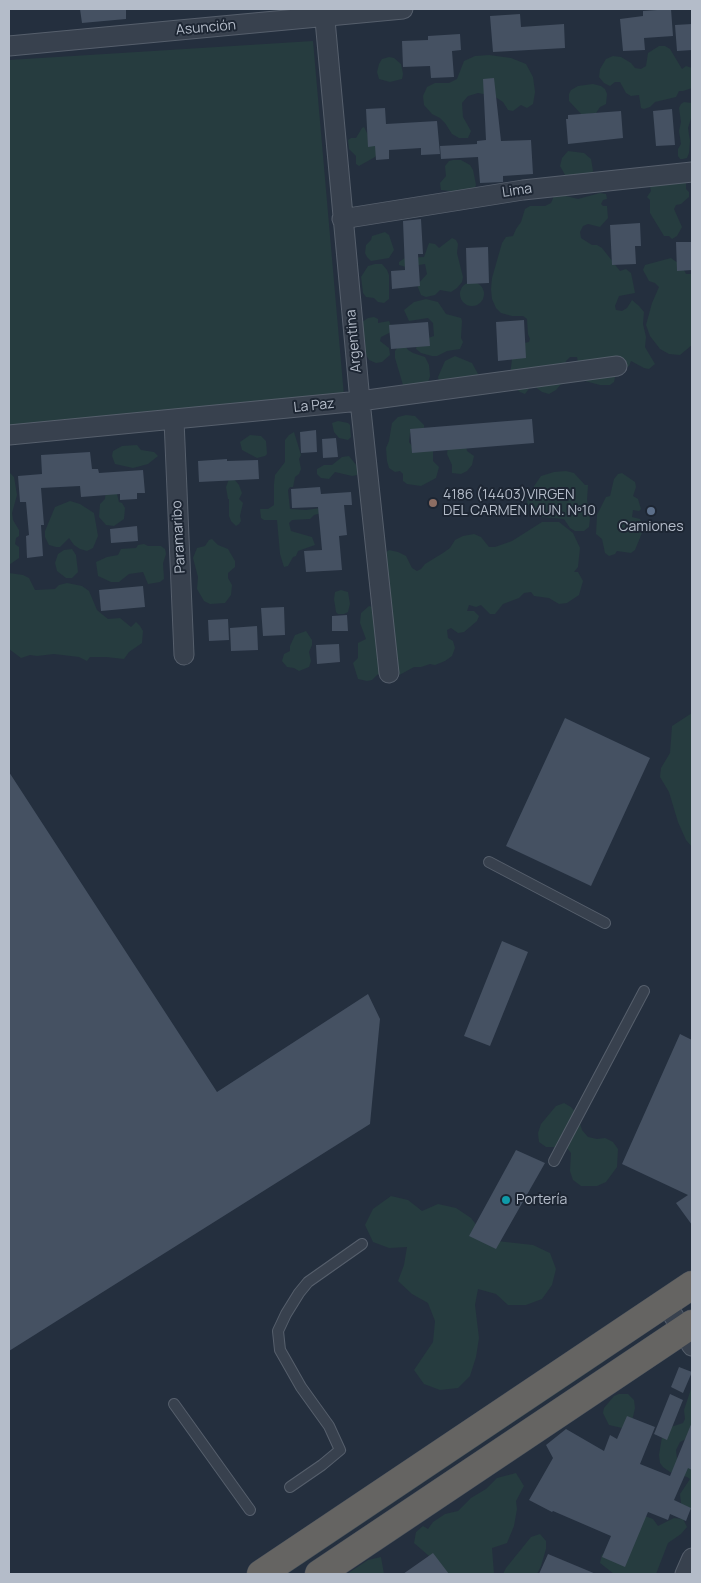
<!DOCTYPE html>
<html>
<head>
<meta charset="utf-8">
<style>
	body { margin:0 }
	#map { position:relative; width:701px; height:1583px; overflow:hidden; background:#242f3e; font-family:Manrope,sans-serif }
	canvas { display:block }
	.frame { position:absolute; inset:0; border:10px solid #b4bcc9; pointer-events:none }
</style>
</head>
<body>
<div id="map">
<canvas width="701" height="1583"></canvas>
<div class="frame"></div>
</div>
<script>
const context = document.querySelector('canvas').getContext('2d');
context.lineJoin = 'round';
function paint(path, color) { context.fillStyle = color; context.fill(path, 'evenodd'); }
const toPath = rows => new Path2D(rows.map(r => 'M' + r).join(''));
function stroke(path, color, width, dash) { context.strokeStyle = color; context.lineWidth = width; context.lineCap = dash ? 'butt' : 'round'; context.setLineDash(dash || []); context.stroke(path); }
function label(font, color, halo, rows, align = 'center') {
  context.font = font + ' Manrope,sans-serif'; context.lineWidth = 4; context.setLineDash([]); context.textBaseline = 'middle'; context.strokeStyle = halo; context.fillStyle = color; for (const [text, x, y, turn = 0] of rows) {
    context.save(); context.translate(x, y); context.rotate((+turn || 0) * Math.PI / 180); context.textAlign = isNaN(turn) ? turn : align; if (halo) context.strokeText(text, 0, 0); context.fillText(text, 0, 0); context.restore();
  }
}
paint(toPath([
	[313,41,344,396,9,430,9,60],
	[659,46,665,46,670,49,682,69,686,66,692,68,692,88,683,91,679,91,676,97,655,102,650,107,644,109,641,108,639,95,631,96,626,93,620,82,615,82,610,86,604,83,599,77,600,69,606,59,613,56,621,57,631,63,635,68,641,69,646,66,648,53],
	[489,55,511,58,526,64,533,77,535,92,533,104,527,108,521,105,513,111,508,110,503,102,494,96,478,93,468,96,462,103,463,117,471,131,468,138,459,138,452,134,445,123,440,118,432,114,424,105,423,96,427,87,435,83,449,83,457,79,464,61,475,56],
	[389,57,394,58,401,64,403,74,402,79,390,82,379,79,377,72,379,64,382,59],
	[593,84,601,86,605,89,607,94,606,104,600,107,596,113,582,115,569,101,569,94,571,90,578,86],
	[684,102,692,103,692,115,688,128,690,141,689,153,687,158,683,159,680,159,678,156,678,149,681,144,679,131,681,122,679,108,681,104],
	[364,127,369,137,374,139,378,153,375,157,359,166,356,164,356,156,349,149,348,140,351,138,356,138,362,128],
	[568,151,584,153,591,159,593,171,590,180,569,182,560,166,562,158],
	[453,160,461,160,470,165,473,170,476,185,474,190,458,192,441,190,440,183,446,176,445,166,449,161],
	[686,180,686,189,689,192,689,197,681,204,676,205,674,209,682,227,677,236,672,239,669,236,664,236,650,213,650,200,647,197,651,191,649,183],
	[600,193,606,194,607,199,603,200,601,204,603,206,607,206,608,218,600,227,588,224,583,226,580,232,581,238,592,245,597,245,602,248,620,271,626,269,631,273,635,293,619,296,615,306,616,310,622,311,627,308,632,300,639,306,644,312,643,324,646,337,645,347,655,364,649,369,644,368,631,361,629,366,616,372,614,382,610,385,600,385,585,381,580,372,577,357,570,357,566,361,561,384,556,390,549,394,542,392,534,386,531,386,525,394,520,392,515,388,510,375,513,351,520,344,529,342,530,339,528,334,527,319,523,316,512,316,501,313,496,308,492,299,491,289,492,278,502,243,506,237,513,236,516,229,521,222,525,209,530,206,545,206,551,203,554,196,562,195,578,199],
	[385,232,389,235,394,250,389,258,371,261,367,257,365,253,366,245,371,240,372,236],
	[452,238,456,240,458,244,457,253,463,277,462,282,457,288,451,292,440,290,435,295,426,297,421,295,417,285,427,274,425,264,406,267,399,265,399,262,405,258,424,257,429,243,435,244,439,248],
	[671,258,682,266,686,274,692,274,692,345,680,355,669,354,660,349,650,336,646,325,652,303,659,287,655,283,649,281,643,270,645,265],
	[375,264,382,264,387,270,389,275,389,299,384,303,378,302,374,298,366,297,363,293,361,277,368,266],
	'460 294a12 12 0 1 1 24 0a12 12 0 1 1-24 0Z',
	[426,299,438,302,446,314,461,318,462,321,461,338,463,342,460,349,447,351,437,356,432,356,421,353,416,349,417,344,425,339,434,336,433,323,428,318,409,321,404,310,414,302],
	[374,317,378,319,378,323,389,321,392,328,391,332,381,337,380,341,389,348,390,355,382,362,376,363,369,360,364,351,362,322,368,318],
	[399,345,405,345,408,350,413,353,425,357,429,365,430,376,427,386,408,390,403,385,395,358,395,351],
	[455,356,472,363,478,374,479,390,473,395,449,398,440,386,438,377,445,361],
	[406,415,415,416,424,425,424,429,410,433,409,442,412,446,433,449,433,461,439,467,436,478,421,486,407,484,403,481,403,474,400,471,395,472,389,468,387,461,386,448,389,441,392,423,398,417],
	[338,421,348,423,350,425,351,437,348,440,339,438,334,432,332,423],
	[294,432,301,455,299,459,301,469,299,474,295,477,293,487,290,487,288,490,290,509,306,510,321,508,322,513,314,515,310,519,292,520,289,523,291,531,312,537,315,545,298,551,296,556,293,557,288,566,284,567,280,554,277,520,264,520,261,518,260,509,268,509,274,505,274,484,275,475,285,462,285,440,289,435],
	[250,435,261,436,266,441,267,454,265,456,257,458,242,450,240,442],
	[137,445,141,450,154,452,158,456,148,464,133,468,115,464,112,456,113,451,122,446],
	[448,446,466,446,467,451,474,456,472,465,467,471,461,474,452,473,452,465,447,454],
	[349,456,357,466,357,475,352,476,335,472,329,479,321,478,317,474,317,469,324,465,332,465,342,457],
	[566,471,574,473,585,485,588,485,587,500,590,519,589,527,584,531,575,531,570,528,564,519,542,517,534,513,527,503,528,495,541,476,554,472],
	[9,472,14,477,17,495,12,513,13,520,19,530,19,536,16,538,15,544,19,547,19,558,9,565],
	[622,473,635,482,636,487,633,496,638,499,641,509,639,511,633,510,632,517,640,519,643,524,642,533,635,550,631,553,617,551,615,554,609,556,605,553,602,539,596,534,597,515,606,497,610,496,614,479,618,474],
	[229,479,234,479,239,485,242,493,239,499,243,503,240,516,241,521,239,524,236,526,231,521,229,516,229,499,228,499,226,487],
	[106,489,117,494,119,502,122,503,125,508,124,519,114,526,106,525,99,517,100,504,105,499],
	[70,501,80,504,94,513,98,536,93,548,87,551,80,549,74,545,69,538,60,547,56,547,49,545,45,537,45,531,55,507],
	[542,522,559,522,573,533,580,548,578,567,574,572,578,572,583,581,579,595,567,603,559,604,549,598,534,596,531,592,524,593,519,598,503,604,495,614,490,614,481,605,476,607,469,605,467,611,474,611,479,616,477,621,464,632,458,633,451,628,447,630,448,638,453,641,455,648,452,656,445,661,435,665,430,664,421,667,414,667,392,679,382,679,378,674,372,680,367,681,358,679,353,663,358,658,358,643,366,639,360,623,361,613,369,606,373,607,376,592,369,584,369,577,371,566,381,556,389,550,398,552,406,556,412,568,417,571,421,569,425,564,443,553,450,548,455,540,463,536,474,534,481,537,489,547,495,547,512,541],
	[212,539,218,545,228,549,235,561,235,567,228,573,228,578,232,585,231,595,225,603,210,604,204,601,197,589,198,577,193,558,197,548,205,546,209,540],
	[144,544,148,546,161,546,165,549,166,554,163,563,164,579,160,582,148,584,143,572,129,574,119,582,111,582,98,576,96,562,107,557,118,555,121,549,136,548,138,545],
	[72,549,76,555,78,572,72,578,66,578,57,571,55,563,58,554,64,550],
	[9,573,23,575,29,578,35,590,55,589,59,585,67,583,82,586,89,591,97,610,103,615,108,619,120,618,131,627,136,622,140,626,143,631,142,643,129,652,124,659,106,657,90,657,87,661,79,657,54,654,37,656,30,655,21,658,9,649],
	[341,590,348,592,350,604,348,612,344,614,338,614,336,612,334,599,335,592],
	[306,631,312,640,312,645,309,652,311,661,309,667,299,671,294,668,287,667,282,661,284,654,290,651,290,646,295,635],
	[692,713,692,847,686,840,678,822,669,792,660,777,661,768,670,753,672,726],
	[564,1103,571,1107,577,1114,582,1130,588,1137,597,1139,605,1138,613,1142,618,1149,617,1167,606,1182,597,1186,581,1186,573,1180,570,1171,571,1153,566,1147,546,1147,539,1142,538,1133,541,1124,556,1106],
	[391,1196,408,1200,422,1211,438,1204,456,1208,471,1218,481,1231,497,1241,533,1245,550,1253,556,1269,552,1285,542,1299,526,1305,508,1305,496,1294,478,1289,475,1305,479,1338,476,1357,470,1376,458,1388,440,1390,424,1384,414,1370,433,1342,435,1321,428,1303,412,1294,398,1281,404,1265,407,1247,389,1248,373,1242,365,1225,373,1209],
	[605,1359,605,1361,287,1574,282,1574],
	[692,1386,692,1439,688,1438,680,1442,676,1450,677,1459,692,1469,692,1510,686,1510,681,1503,680,1494,690,1479,687,1477,670,1472,663,1467,660,1463,659,1455,662,1437,671,1427,683,1423,685,1419,684,1410],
	[619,1394,628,1394,634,1400,635,1408,632,1421,622,1428,609,1425,603,1413,604,1408,614,1396],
	[516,1473,524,1486,516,1501,517,1509,514,1526,507,1543,492,1548,494,1574,446,1574,436,1562,414,1543,416,1532,423,1526,428,1529,433,1522,445,1514,458,1511,471,1498,486,1489,497,1478],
	[645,1516,653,1519,658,1526,674,1518,683,1519,687,1527,681,1534,668,1543,656,1574,614,1574,600,1563,602,1554,610,1557],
	[540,1534,546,1541,546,1549,541,1566,537,1574,503,1574,506,1568,531,1537],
	[381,1557,384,1574,347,1574,368,1560]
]), '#263c3f');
paint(toPath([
	[80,9,126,9,126,19,82,23],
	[671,9,673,36,644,38,645,50,623,51,620,19,643,16,643,11],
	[520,14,521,27,564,24,565,48,493,52,490,16],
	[692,24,692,50,677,51,675,25],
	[460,34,461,50,452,51,454,77,431,78,430,66,403,67,402,41,428,40,428,36],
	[494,78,501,141,531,140,533,174,503,176,503,182,480,183,478,157,441,159,440,146,477,144,477,141,486,140,483,79],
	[385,108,386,124,437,121,440,154,421,155,421,148,389,150,389,159,376,160,375,146,368,147,366,109],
	[672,109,675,145,656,146,653,111],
	[621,111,623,138,568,144,566,119,568,119,568,115],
	[421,219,423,254,418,254,420,286,392,289,391,271,405,270,403,221],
	[640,223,641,246,635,246,636,264,612,265,610,225],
	[676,242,692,242,692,270,677,271],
	[488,247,489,283,467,284,466,248],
	[524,320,526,358,498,361,496,322],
	[428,322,430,346,391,349,389,325],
	[532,419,534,443,412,453,410,429],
	[316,430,317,452,301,453,300,432],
	[336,438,338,457,323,458,322,439],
	[90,452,92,469,98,469,99,473,143,470,145,493,137,493,137,499,120,500,120,494,81,497,80,486,41,488,44,525,41,525,43,556,27,558,26,536,29,535,26,502,20,502,18,476,42,474,41,455],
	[227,459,227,461,258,460,259,479,199,482,198,461],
	[320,487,321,494,351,492,352,505,344,505,347,535,339,536,342,570,306,572,304,551,322,550,318,507,292,508,291,489],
	[137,526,138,541,111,543,110,529],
	[143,586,145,607,101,611,99,590],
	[284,607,285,635,263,636,261,608],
	[347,615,348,631,332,631,332,616],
	[228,619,229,640,209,641,208,620],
	[257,626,258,650,231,651,230,628],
	[339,644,340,662,317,664,316,645],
	[565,718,650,758,591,886,506,846],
	[9,772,217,1092,368,994,380,1019,370,1124,9,1351],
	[502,941,528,952,490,1046,464,1036],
	[680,1034,692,1040,692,1225,676,1203,688,1195,622,1164],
	[516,1150,545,1163,496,1249,469,1236],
	[679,1367,692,1372,683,1393,671,1387],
	[670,1394,683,1400,667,1440,654,1434],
	[627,1416,655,1427,640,1464,670,1476,692,1422,692,1470,688,1468,674,1500,691,1508,686,1521,670,1514,668,1520,648,1512,625,1567,602,1557,611,1536,553,1511,552,1512,529,1500,553,1458,546,1445,566,1429,604,1451,610,1435,617,1439],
	[433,1553,449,1574,403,1574],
	[548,1554,596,1574,539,1574]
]), '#455162');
const service = toPath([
	[489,862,605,923],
	[554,1161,644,991],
	[174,1404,250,1510],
	[290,1487,322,1465,340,1450,329,1426,301,1387,284,1357,280,1350,278,1331,286,1314,299,1293,308,1282,362,1244]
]);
const minor = toPath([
	[324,9,360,401,389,673],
	[9,46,403,9],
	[342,219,523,190,692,172],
	[174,420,184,655],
	[9,435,360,401,617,366],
	[665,1302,692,1346],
	[685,1574,692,1558]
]);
const trunk = toPath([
	[261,1574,692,1285],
	[319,1574,692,1324]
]);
stroke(service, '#565f6c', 12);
stroke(minor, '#565f6c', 21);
stroke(trunk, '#434c59', 29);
stroke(service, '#38414e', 10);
stroke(minor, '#38414e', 19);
stroke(trunk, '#656462', 28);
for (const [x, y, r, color] of [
	[433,503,5,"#8d6e63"],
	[651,511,5,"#5c6f8a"],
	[506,1200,5,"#0f9aa8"]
]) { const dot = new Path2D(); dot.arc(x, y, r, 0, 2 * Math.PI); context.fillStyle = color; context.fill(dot); stroke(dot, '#1d2633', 2); }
label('14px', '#b4bcc9', '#1d2633', [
	["Asunción",206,28,-5],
	["Lima",517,191,-8],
	["Argentina",354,341,-95],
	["La Paz",314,406,-6],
	["Paramaribo",179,537,-93]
]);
label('14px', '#b4bcc9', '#1d2633', [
	["4186 (14403)VIRGEN",443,495],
	["DEL CARMEN MUN. Nº10",443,511],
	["Camiones",651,527,"center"],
	["Portería",516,1200]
], 'left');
</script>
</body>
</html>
